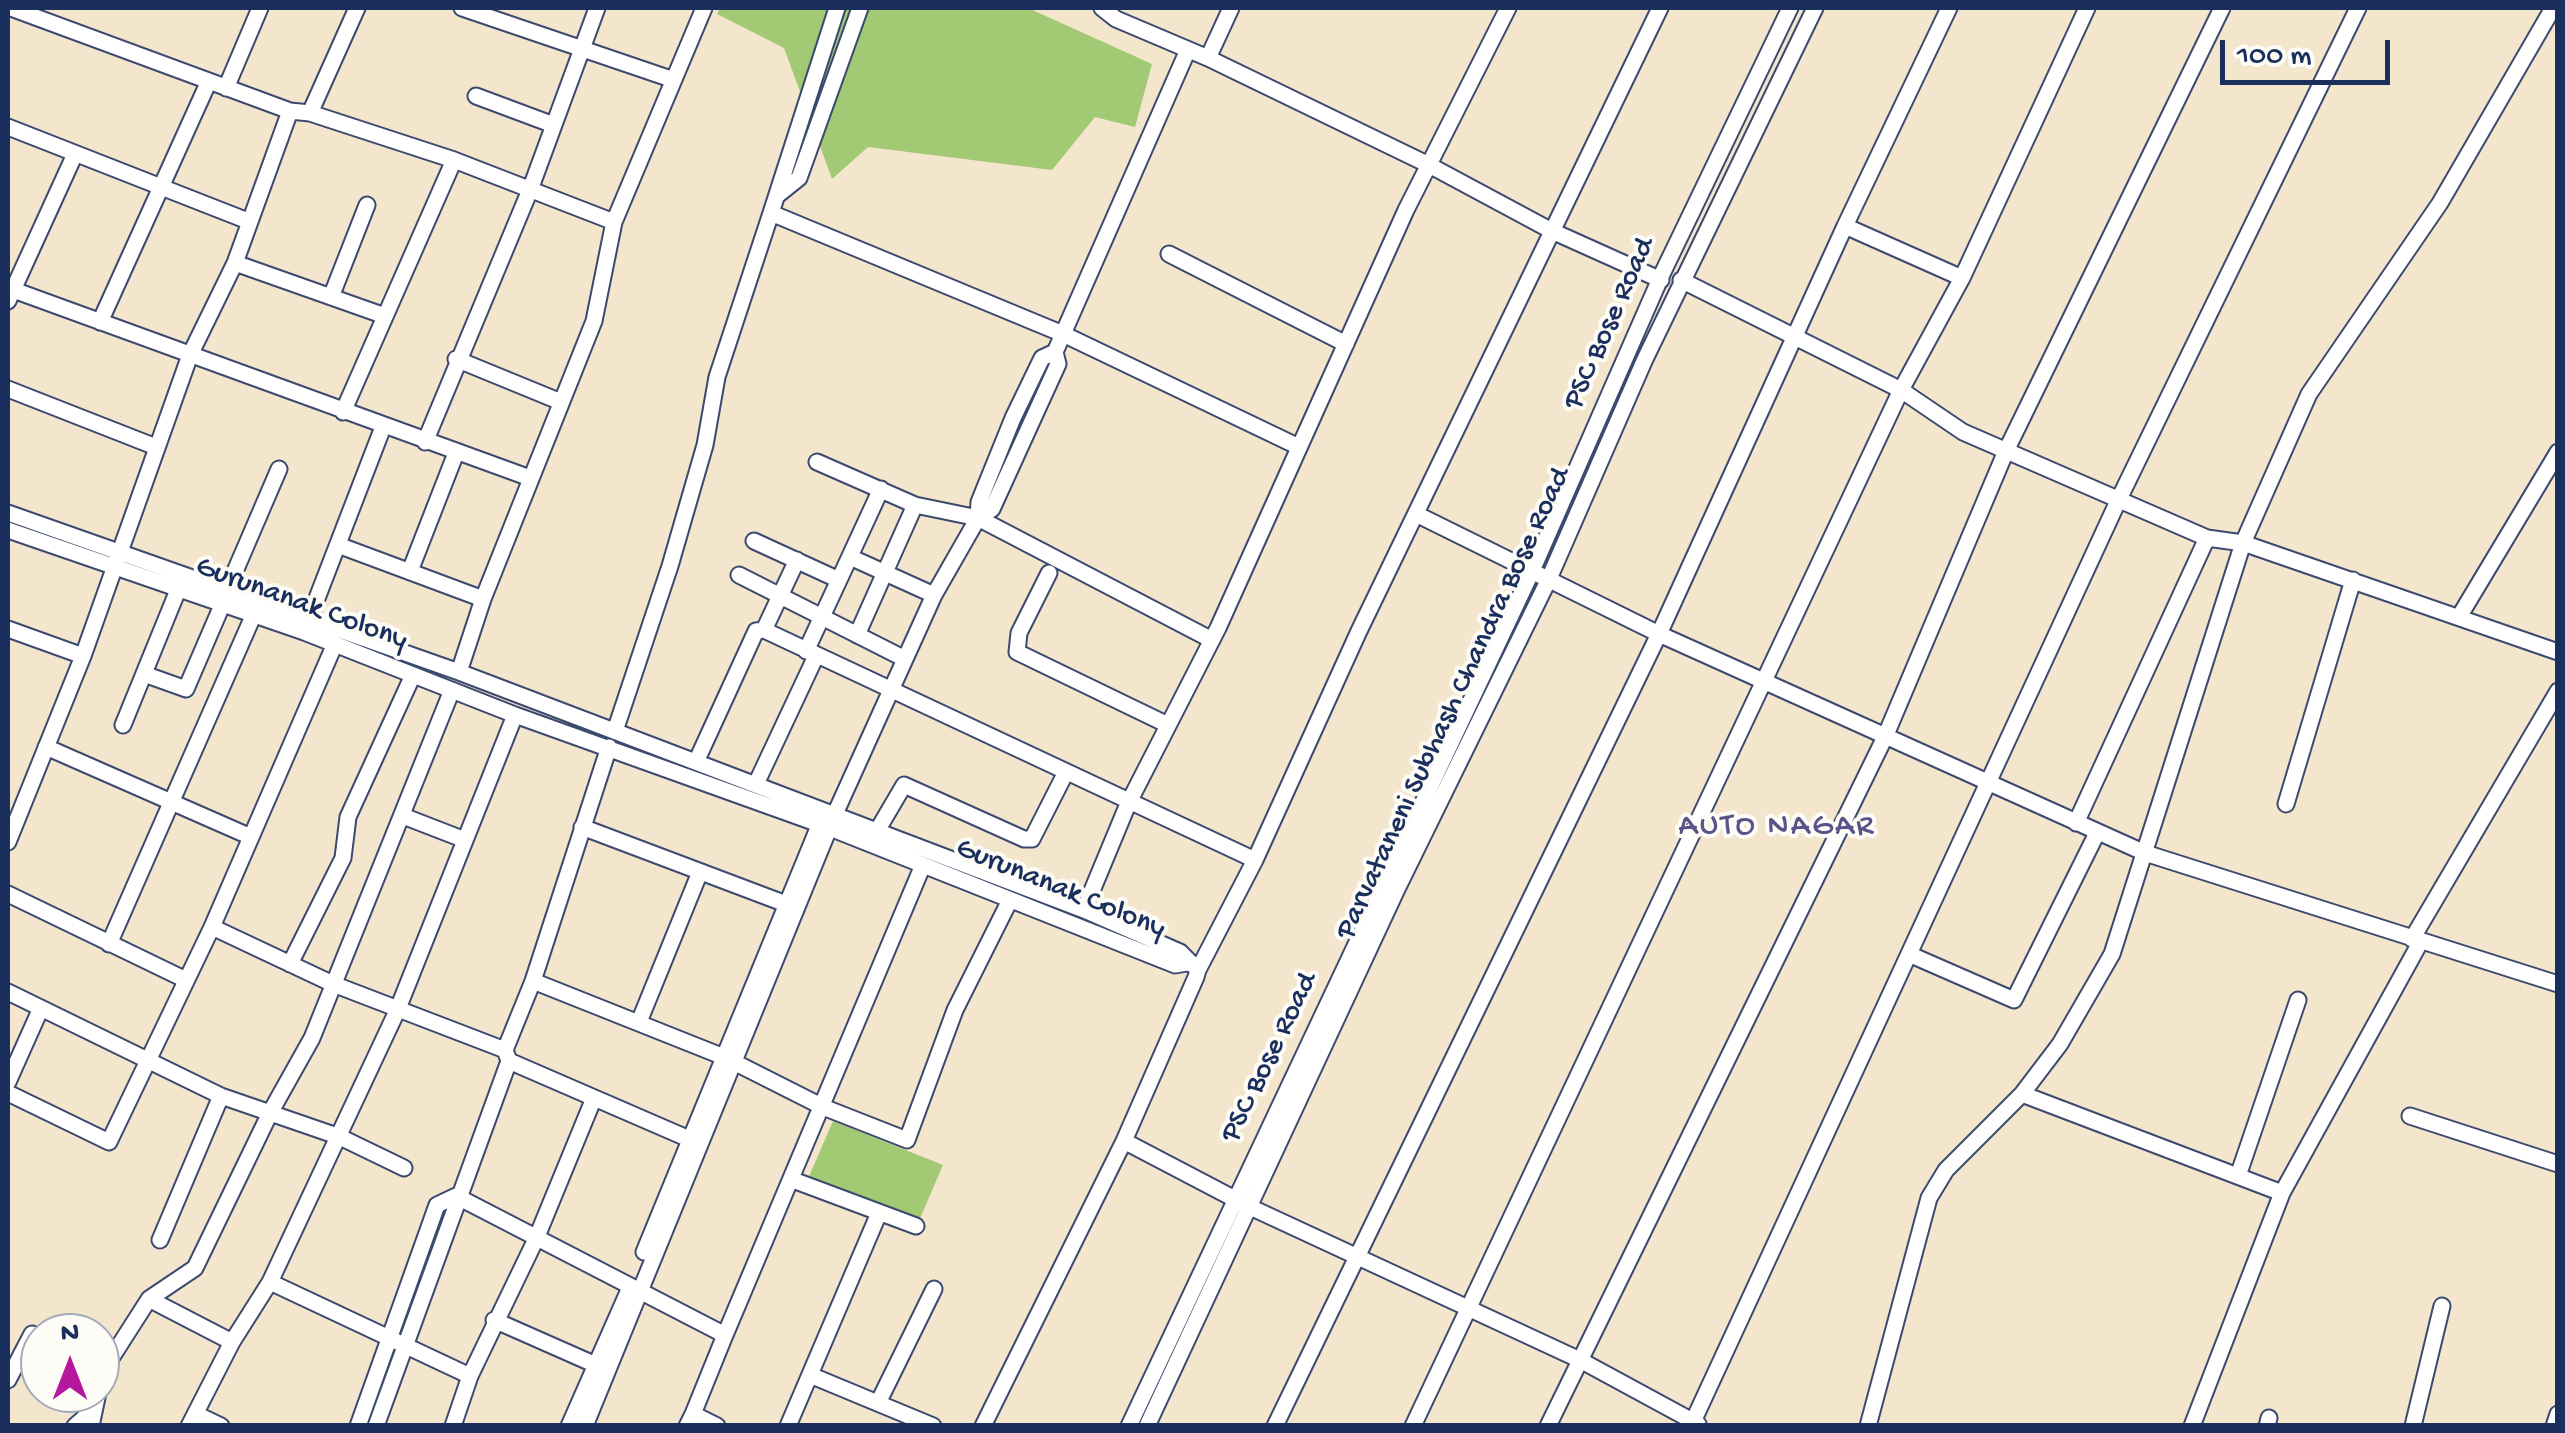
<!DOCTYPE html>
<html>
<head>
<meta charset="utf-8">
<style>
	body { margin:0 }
	#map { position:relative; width:2565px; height:1433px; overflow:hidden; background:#f3e6cc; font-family:"Gochi Hand",sans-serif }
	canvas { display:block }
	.frame { position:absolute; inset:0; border:10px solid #1b2f5e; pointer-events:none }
	.north { position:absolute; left:20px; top:1313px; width:100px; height:100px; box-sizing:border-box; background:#fdfcf7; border:2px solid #a3aaba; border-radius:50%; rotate:0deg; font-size:28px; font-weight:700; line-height:40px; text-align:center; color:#1b2f5e }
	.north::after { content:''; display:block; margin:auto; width:35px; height:45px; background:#b5179e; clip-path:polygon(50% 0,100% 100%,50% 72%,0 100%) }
	.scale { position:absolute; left:2220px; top:40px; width:170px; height:45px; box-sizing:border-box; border:5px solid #1b2f5e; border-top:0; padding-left:12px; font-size:30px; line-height:35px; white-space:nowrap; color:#1b2f5e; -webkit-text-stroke:8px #fdfcf7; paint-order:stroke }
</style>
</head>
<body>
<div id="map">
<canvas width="2565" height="1433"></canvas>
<div class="frame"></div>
<div class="north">N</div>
<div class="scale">100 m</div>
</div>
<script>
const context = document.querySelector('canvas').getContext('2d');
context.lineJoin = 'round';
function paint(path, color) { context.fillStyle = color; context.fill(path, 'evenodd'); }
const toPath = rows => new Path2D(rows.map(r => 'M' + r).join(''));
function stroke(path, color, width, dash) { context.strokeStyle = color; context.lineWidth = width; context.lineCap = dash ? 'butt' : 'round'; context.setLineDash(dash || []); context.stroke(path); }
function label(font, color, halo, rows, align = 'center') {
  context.font = font + ' "Gochi Hand",sans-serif'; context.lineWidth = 8; context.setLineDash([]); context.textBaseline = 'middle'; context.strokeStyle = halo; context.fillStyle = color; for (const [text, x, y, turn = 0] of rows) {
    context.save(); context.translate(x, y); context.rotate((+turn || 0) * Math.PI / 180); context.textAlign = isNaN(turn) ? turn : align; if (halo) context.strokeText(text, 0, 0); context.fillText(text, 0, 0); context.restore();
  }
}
paint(toPath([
	[720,8,1028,8,1152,64,1135,127,1095,117,1052,170,868,147,832,179,784,48,717,14],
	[833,1121,943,1165,918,1223,807,1181]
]), '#a2c974');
const minor = toPath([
	[11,8,290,111,310,113,454,160,614,222],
	[462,8,671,79],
	[1102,8,1116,19,1208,58,1429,165,1552,231,1661,280],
	[1949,8,1845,226,1962,278,2087,8],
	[1187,52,1063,334,1299,447],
	[1208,58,1231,8],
	[226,88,260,8],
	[476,96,551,124],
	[310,113,357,8],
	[8,127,248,221],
	[779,194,799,178,860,8],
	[1169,254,1346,344],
	[235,263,385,316],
	[1681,280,1901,390,1963,432,2207,538,2243,543,2558,652],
	[8,288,530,478],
	[331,297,367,205],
	[8,301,75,154],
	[100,322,209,81],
	[456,359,561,402],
	[8,389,156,447],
	[343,412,454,160],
	[425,442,530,190,597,8],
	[817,462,915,505,978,518,1212,640],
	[8,513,459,672,1084,910,1180,952,1198,970,1196,977,1124,1141,983,1426],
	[1416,514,1659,634,2145,853,2558,984],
	[978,518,979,502,1013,418,1042,358,1055,352],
	[8,530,304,632,515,715,830,828,1175,965,1187,963],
	[754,541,839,580,881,489],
	[338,545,483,599],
	[850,557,934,595],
	[410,571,456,453],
	[1049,573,1019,633,1017,652,1168,725],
	[739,575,905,659],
	[227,590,279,469],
	[2459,617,2558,452],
	[309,619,383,427],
	[8,629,83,656],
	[764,630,1255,860],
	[857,635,915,505],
	[806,651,839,580],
	[459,672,483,599,594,321,614,222,704,8],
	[144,674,186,689,223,603],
	[123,725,178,590],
	[615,731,670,566,705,445,717,377,771,213],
	[46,747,251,837],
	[696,762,756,631,764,630,797,560],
	[756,784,816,656],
	[2286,804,2353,580],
	[403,816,465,840],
	[2076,823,2207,538],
	[582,827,786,904],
	[877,831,904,785,1024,839,1032,839,1065,774],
	[8,842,83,656,190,355,235,263,290,111],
	[8,894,184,979],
	[1084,910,1128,804,1218,628,1406,210,1508,8],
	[212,927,333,984,505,1050,509,1061,696,1142],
	[2412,939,2558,691],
	[109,944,254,614],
	[1911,955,2014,1000,2097,833],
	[290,964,343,858,348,817,413,675],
	[1198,970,1255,860,1359,631,1660,8],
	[533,981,724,1057,823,1107,907,1140,955,1010,1010,900],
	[8,992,221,1096,340,1137,404,1168],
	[639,1022,700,872],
	[505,1050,533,981,609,747],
	[8,1082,41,1008],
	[8,1093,109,1142,212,927,334,646],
	[2022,1094,2282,1193],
	[2410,1116,2558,1164],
	[1124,1141,1250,1207,1580,1360,1698,1424],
	[2238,1176,2298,1000],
	[793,1180,916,1226],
	[160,1240,221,1096],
	[644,1252,823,816],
	[270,1282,397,1011,515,715],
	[149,1299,232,1342,270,1282,470,1376],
	[494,1320,605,1369],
	[810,1375,933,1426],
	[8,1380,32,1334],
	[100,1387,110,1360,149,1299,195,1268,270,1113,312,1038,452,690],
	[878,1403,934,1289],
	[196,1414,221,1426],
	[693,1414,725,1335],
	[75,1426,91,1412],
	[91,1426,98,1393],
	[189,1426,232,1342],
	[358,1426,437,1205,456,1196,725,1335,923,865],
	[376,1426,509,1061],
	[453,1426,470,1376,536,1239,594,1098],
	[569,1426,628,1292],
	[585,1426,835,814,934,595,978,518,992,509,1058,364,1055,352,1063,334,771,213,837,8],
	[687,1426,693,1414,717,1426],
	[788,1426,879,1213],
	[1129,1426,1531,573,1663,272,1790,8],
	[1147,1426,1397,889,1548,581,1645,359,1815,8],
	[1275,1426,1659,634,1845,226],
	[1413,1426,1901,390,1962,278],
	[1548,1426,1885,737,2006,451,2222,8],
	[1691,1426,2119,499,2358,8],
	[1868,1426,1929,1198,1946,1170,2022,1094,2060,1044,2112,954,2243,543,2309,394,2440,203,2553,8],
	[2192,1426,2282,1193,2421,941],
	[2267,1426,2269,1418],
	[2413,1426,2442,1306],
	[2554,1426,2558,1414]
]);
stroke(minor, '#3b4a6e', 19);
stroke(minor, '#fff', 15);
label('30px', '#1b2f5e', '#fdfcf7', [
	["PSC Bose Road",1611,324,-66],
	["Gurunanak Colony",301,605,20],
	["Parvataneni Subhash Chandra Bose Road",1455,704,-65],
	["Gurunanak Colony",1060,890,22],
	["PSC Bose Road",1271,1058,-64]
]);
context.letterSpacing = '2.5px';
label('32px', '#595389', '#fdfcf7', [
	["AUTO NAGAR",1777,828]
]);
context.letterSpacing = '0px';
</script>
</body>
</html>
